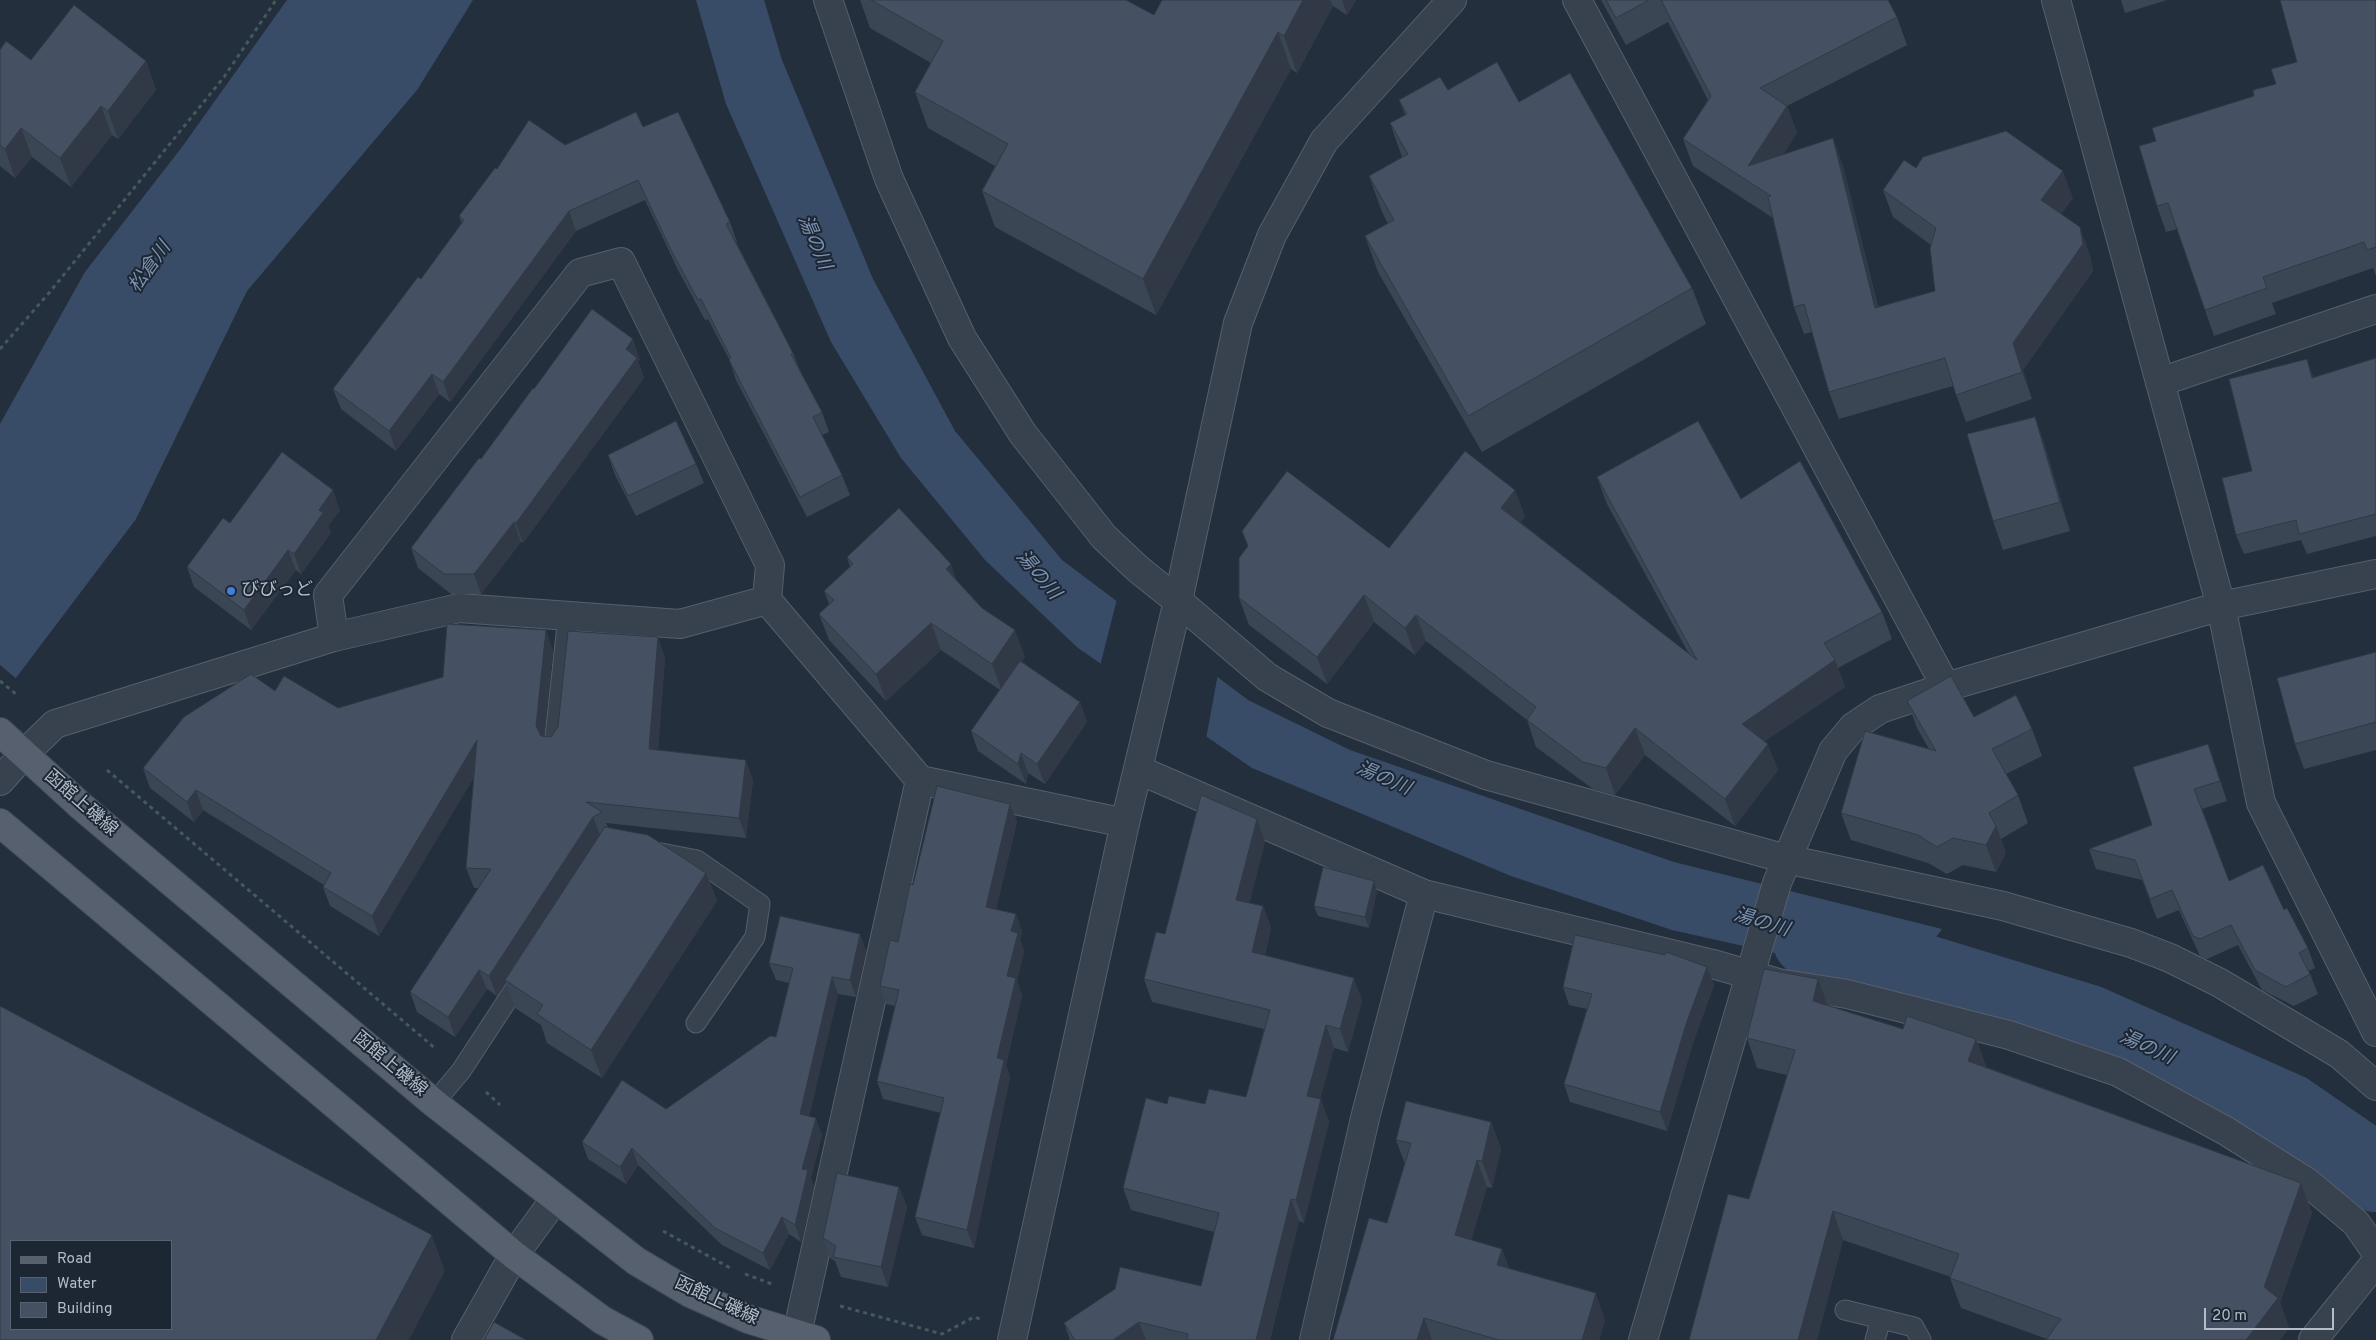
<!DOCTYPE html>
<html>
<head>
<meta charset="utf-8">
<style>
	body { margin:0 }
	#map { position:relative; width:2376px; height:1340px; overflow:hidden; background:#242f3e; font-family:Overpass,sans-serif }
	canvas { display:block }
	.legend { position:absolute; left:10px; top:1240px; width:162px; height:90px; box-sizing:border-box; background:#1d2633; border:1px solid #59626f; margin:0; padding:6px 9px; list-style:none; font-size:15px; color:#b4bcc9 }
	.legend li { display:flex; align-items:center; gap:10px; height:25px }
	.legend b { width:25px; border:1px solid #59626f }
	.scale { position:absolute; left:2204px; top:1308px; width:130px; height:22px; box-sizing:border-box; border:2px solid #b4bcc9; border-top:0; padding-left:6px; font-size:15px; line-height:18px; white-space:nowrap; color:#b4bcc9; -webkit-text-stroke:4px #1d2633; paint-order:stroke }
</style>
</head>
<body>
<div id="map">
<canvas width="2376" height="1340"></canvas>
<ul class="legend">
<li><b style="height:6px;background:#56606e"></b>Road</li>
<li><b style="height:14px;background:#394c67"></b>Water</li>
<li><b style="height:14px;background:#455162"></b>Building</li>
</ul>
<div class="scale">20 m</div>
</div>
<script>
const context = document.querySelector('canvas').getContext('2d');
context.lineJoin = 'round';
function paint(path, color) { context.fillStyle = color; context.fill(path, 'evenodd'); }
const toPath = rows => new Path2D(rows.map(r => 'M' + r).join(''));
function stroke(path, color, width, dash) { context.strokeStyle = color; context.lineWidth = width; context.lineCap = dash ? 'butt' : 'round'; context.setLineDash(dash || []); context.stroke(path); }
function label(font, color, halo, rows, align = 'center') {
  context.font = font + ' Overpass,"Noto Sans JP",sans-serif'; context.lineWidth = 4; context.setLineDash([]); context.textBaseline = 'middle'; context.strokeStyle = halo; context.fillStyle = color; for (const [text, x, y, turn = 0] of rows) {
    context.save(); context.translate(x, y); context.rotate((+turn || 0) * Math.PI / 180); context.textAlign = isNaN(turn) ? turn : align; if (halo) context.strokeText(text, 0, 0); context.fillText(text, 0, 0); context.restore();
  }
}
paint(toPath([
	[287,0,473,0,417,90,247,291,136,519,0,699,0,424,85,272,182,147],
	[696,0,764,0,782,60,873,279,955,431,1062,560,1248,700,1350,750,1674,862,1942,929,1904,982,1672,930,1511,876,1252,768,1078,648,985,560,901,458,831,342,726,104]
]), '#394c67');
paint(toPath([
	[1117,599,1218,674,1206,739,1100,666],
	[0,665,18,680,0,702]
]), '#242f3e');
stroke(toPath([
	[1811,939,2086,1023,2287,1112,2376,1173]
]), '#394c67', 78);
const service = toPath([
	[554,746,568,616],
	[656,852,697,860,760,904,755,937,696,1023],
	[434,1103,461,1071,525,973],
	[1845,1310,1914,1327,1921,1340],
	[1875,1340,1881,1319]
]);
const minor = toPath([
	[828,0,889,179,962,338,1023,434,1104,537,1138,569,1178,601,1267,677,1328,713,1486,775,1786,859,2003,906,2131,943,2170,958,2220,983,2339,1054,2376,1086],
	[1577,0,1946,687],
	[2160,382,2376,309],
	[2221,606,2261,803,2376,1032],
	[334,637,328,595,580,273,621,262,770,565,767,600],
	[24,754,55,724,334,637,459,608,680,624,767,600,920,780,1125,823],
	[1139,770,1424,894,1713,964,1778,983,1847,994,2009,1035,2118,1072,2226,1131,2307,1182,2356,1223,2376,1252],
	[797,1334,920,780],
	[466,1340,514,1255,555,1199],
	[1314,1340,1366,1114,1424,894],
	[1643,1340,1777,883,1833,751,1853,727,1880,709,1946,687,2221,606,2376,574],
	[2313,1340,2376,1262]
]);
const tertiary = toPath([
	[2056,0,2221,606],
	[0,781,24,754],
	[1012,1340,1125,823,1178,601,1238,323,1272,235,1324,141,1452,0]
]);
const primary = toPath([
	[0,732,81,806,434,1103,636,1261,690,1293,748,1319,816,1340],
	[0,823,514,1255,602,1320,639,1340]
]);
stroke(service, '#565f6c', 21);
stroke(minor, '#565f6c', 30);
stroke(tertiary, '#565f6c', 30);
stroke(primary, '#414a57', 30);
stroke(toPath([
	[0,349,49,293,224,77,276,0],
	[0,681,16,694],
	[107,770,436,1049],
	[486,1092,500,1105],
	[663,1231,732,1269],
	[745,1274,772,1284],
	[840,1306,942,1334,974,1317,980,1319]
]), '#44595c', 3, [4, 4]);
stroke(service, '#38414e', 19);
stroke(minor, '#38414e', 28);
stroke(tertiary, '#38414e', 28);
stroke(primary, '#56606e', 28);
paint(toPath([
	[860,0,1126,0,1154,15,1162,0,1356,0,1347,15,1333,6,1297,73,1291,69,1156,315,995,227,982,191,995,166,928,128,915,92,931,63,870,28],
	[1601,0,1888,0,1897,17,1907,45,1787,106,1797,133,1783,155,1843,166,1878,307,1935,291,1931,245,1893,217,1883,190,1916,168,2073,198,2061,214,2090,255,2093,271,2023,370,2032,399,1966,422,1953,386,1839,419,1829,392,1812,332,1804,334,1794,307,1773,218,1693,166,1683,139,1708,100,1668,22,1626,45],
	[2121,0,2167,0,2125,13],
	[2376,0,2376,276,2373,268,2272,303,2276,314,2214,336,2177,229,2166,232,2157,206,2156,141,2254,96,2276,84,2297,62],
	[0,50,31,60,146,61,156,90,118,139,112,135,71,187,32,157,15,178,0,166],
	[1448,90,1519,102,1692,288,1706,324,1482,452,1378,272,1365,236,1388,224,1382,212,1369,176,1402,157,1390,123,1405,115,1399,100],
	[643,127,730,222,737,242,736,242,793,353,801,373,822,412,829,432,822,435,842,475,850,495,807,517,736,380,729,359,708,319,705,320,678,270,645,200,576,231,450,402,439,394,396,451,341,409,333,389,421,279,462,224,459,216,497,169,565,145],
	[2376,358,2376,536,2307,554,2301,540,2244,554,2236,535,2252,471,2314,377],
	[640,359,638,361,644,378,523,543,521,542,481,594,451,594,418,568,411,548,481,459,534,389],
	[2035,417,2045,446,2070,531,2003,550,1993,521],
	[608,455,696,464,704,483,636,516,615,475],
	[1597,477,1741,499,1882,612,1892,639,1838,668,1845,687,1765,741,1778,770,1735,826,1645,755,1615,795,1593,789,1536,747,1527,720,1426,641,1415,655,1374,622,1327,684,1249,625,1239,598,1389,548,1515,490,1525,517,1520,522,1689,654,1607,504],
	[340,510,328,526,331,533,301,574,296,570,251,630,194,587,187,567,230,523],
	[847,557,956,581,1025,657,1021,661,1080,702,1087,722,1045,784,1028,773,1026,784,978,751,971,731,1000,690,941,650,886,701,829,640,819,614,829,604,824,591,850,567],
	[553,650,544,736,551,737,665,657,658,750,753,780,746,838,606,823,608,827,706,873,717,901,602,1078,547,1043,541,1025,515,1008,506,982,497,996,487,989,455,1037,417,1012,410,992,479,888,474,888,466,868,474,777,379,936,330,906,323,887,324,885,203,810,194,822,150,788,143,768,275,691,338,708],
	[2376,652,2376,750,2304,769,2295,744],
	[1907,701,1974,717,2032,729,2042,756,2006,774,2018,795,2028,823,2001,839,2006,853,1996,872,1963,865,1947,874,1928,863,1851,840,1841,813,1929,749,1917,728],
	[2215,764,2227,801,2202,809,2229,881,2284,910,2308,948,2315,968,2309,971,2318,994,2294,1006,2262,990,2238,945,2207,959,2200,956,2179,910,2157,919,2142,880,2096,869,2089,849,2152,825],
	[1010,804,1017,822,996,909,1016,914,1022,932,1020,939,1024,951,1017,981,1022,996,1006,1065,1010,1077,974,1248,922,1235,915,1217,941,1113,883,1099,877,1081,895,1006,886,1004,880,986,898,942,913,885],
	[1257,819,1265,842,1249,903,1263,906,1271,928,1265,955,1362,1000,1348,1052,1334,1048,1320,1099,1329,1122,1304,1223,1299,1221,1270,1340,1070,1340,1064,1323,1201,1286,1214,1232,1131,1210,1123,1188,1167,1104,1205,1104,1246,1097,1264,1029,1152,1002,1144,979],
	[1377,891,1369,928,1318,916,1314,906],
	[860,934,866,951,856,997,838,994,809,1116,822,1135,811,1178,814,1187,801,1242,789,1234,770,1270,722,1245,638,1165,626,1184,588,1159,582,1142,666,1109,776,1037,789,983,776,980,769,963],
	[1707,967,1714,985,1693,1043,1667,1131,1570,1102,1564,1084,1587,1009,1569,1005,1563,987],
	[1818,979,1828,1006,1903,1029,1976,1039,1986,1067,2301,1183,2312,1213,2280,1302,2289,1328,2280,1340,2046,1340,2047,1339,1961,1308,1950,1278,1951,1277,1843,1240,1817,1340,1689,1340,1749,1199,1787,1075,1757,1068,1747,1038],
	[1491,1122,1501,1149,1492,1188,1487,1187,1471,1240,1502,1249,1509,1268,1605,1320,1599,1340,1333,1340,1387,1223,1405,1164,1396,1140],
	[899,1187,907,1207,888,1287,841,1277,835,1261,830,1258,823,1238]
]), '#3b4654');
paint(toPath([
	[1303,0,1330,0,1333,6,1297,73,1284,36],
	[1342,0,1356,0,1347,15],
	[1278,32,1291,69,1156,315,1143,279],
	[146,61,156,90,118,139,108,111],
	[101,106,112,135,71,187,60,158],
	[1787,106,1797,133,1761,190,1748,166],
	[21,128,32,157,15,178,5,149],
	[1833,138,1843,166,1884,335,1875,308],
	[2063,171,2073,198,2051,227,2041,200],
	[569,211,576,231,450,402,443,382],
	[2080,227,2090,255,2093,271,2023,370,2032,399,2022,372,2013,343],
	[633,339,640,359,638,361,644,378,523,543,516,523],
	[2307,359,2314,379,2312,378],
	[432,374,439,394,396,451,389,431],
	[2035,417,2045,446,2070,531,2060,502],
	[333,490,340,510,328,526,331,533,301,574,294,554,319,510],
	[1515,490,1525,517,1511,534,1501,508],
	[514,522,521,542,481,594,474,574],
	[288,550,296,570,251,630,244,610],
	[951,564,960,591,946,569],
	[1364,595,1374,622,1327,684,1317,657],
	[1416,615,1426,641,1415,655,1405,628],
	[931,623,941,650,886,701,876,674],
	[546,630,553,650,543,745,536,726],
	[1015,630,1025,657,1002,691,992,664],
	[658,637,665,657,657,769,649,749],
	[1835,660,1845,687,1752,750,1742,724],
	[1080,702,1087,722,1045,784,1037,764],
	[1635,728,1645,755,1615,795,1606,768],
	[477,740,484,760,379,936,372,916],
	[1768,744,1778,770,1735,826,1725,799],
	[2208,744,2215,764,2227,801,2220,781],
	[1021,753,1028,773,1026,784,1018,764],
	[746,760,753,780,746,838,739,818],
	[196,790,203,810,194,822,187,802],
	[1010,804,1017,822,992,925,986,907],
	[593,817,601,837,505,980,506,982,497,996,489,976],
	[1257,819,1265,842,1245,922,1236,900],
	[1996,826,2006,853,1996,872,1986,845],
	[706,873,717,901,602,1078,591,1050],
	[1374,881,1377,891,1369,928,1365,917],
	[1263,906,1271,928,1260,974,1252,952],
	[1016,914,1022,932,1020,939,1024,951,1017,981,1022,996,1006,1065,1010,1077,974,1248,967,1230,997,1058,1007,976,1011,931],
	[860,934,866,951,856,997,850,980],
	[1707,967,1714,985,1693,1043,1667,1131,1660,1112,1686,1024],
	[479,970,487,989,455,1037,448,1017],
	[832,977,838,994,806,1131,800,1114],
	[1354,978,1362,1000,1348,1052,1340,1029],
	[1818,979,1829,1009,1813,1001],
	[1326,1025,1334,1048,1315,1118,1307,1096],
	[1976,1039,1986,1069,1968,1061],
	[1321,1099,1329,1122,1304,1223,1296,1200],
	[816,1118,822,1135,811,1178,814,1187,801,1242,795,1225,802,1169],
	[1491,1122,1501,1149,1492,1188,1482,1161],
	[632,1148,638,1165,626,1184,620,1167],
	[1477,1160,1487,1187,1465,1262,1455,1235],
	[2301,1183,2312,1213,2280,1302,2289,1328,2280,1340,2246,1340,2264,1287],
	[899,1187,907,1207,888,1287,881,1267],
	[1291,1199,1299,1221,1270,1340,1256,1340],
	[1833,1211,1843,1240,1817,1340,1798,1340],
	[782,1217,789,1234,770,1270,763,1253],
	[432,1235,445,1271,409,1340,376,1340],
	[1502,1249,1512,1276,1497,1265],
	[1596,1293,1605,1320,1599,1340,1582,1340],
	[1424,1318,1432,1340,1417,1340],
	[1139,1322,1146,1340,1113,1340]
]), '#303945');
const building = toPath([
	[871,0,1126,0,1154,15,1162,0,1303,0,1284,36,1278,32,1143,279,982,191,1008,144,915,92,943,41,871,0],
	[1606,0,1649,0,1616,18,1606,0],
	[1661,0,1888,0,1897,17,1760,88,1787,106,1748,166,1833,138,1875,308,1935,291,1930,248,1936,228,1883,190,1904,160,1916,168,1923,157,2006,131,2063,171,2041,200,2080,227,2083,244,2013,343,2022,372,1956,395,1945,358,1829,392,1804,304,1794,307,1768,197,1771,196,1683,139,1711,96,1661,0],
	[2280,0,2376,0,2376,247,2367,250,2364,242,2263,277,2267,288,2205,310,2168,203,2157,206,2139,146,2156,141,2152,128,2254,96,2253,90,2276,84,2271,69,2297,62,2280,0],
	[74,5,146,61,108,111,101,106,60,158,21,128,5,149,0,145,0,50,6,41,31,60,74,5],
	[1497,62,1519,102,1570,73,1692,288,1468,416,1365,236,1394,220,1369,176,1408,154,1390,123,1407,114,1399,100,1440,77,1448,90,1497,62],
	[636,112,643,127,678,112,730,222,726,224,793,353,791,354,822,412,813,417,842,475,800,497,729,360,731,358,701,299,698,300,671,250,638,180,569,211,443,382,432,374,389,431,333,389,418,277,421,279,464,220,459,216,495,168,497,169,529,120,565,145,636,112],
	[592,309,633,339,626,349,637,358,516,523,514,522,474,574,444,574,411,548,479,458,481,459,533,388,534,389,592,309],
	[2376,358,2376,514,2299,534,2296,520,2236,535,2222,478,2252,471,2229,379,2307,359,2312,378,2376,358],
	[2035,417,2060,502,1993,521,1967,434,2035,417],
	[676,421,696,464,628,496,608,455,676,421],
	[1698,421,1741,499,1800,461,1882,612,1824,643,1835,660,1742,724,1768,744,1725,799,1635,728,1606,768,1583,762,1527,720,1536,707,1416,615,1405,628,1364,595,1317,657,1239,598,1239,558,1248,546,1242,531,1287,471,1389,548,1465,451,1515,490,1501,508,1697,660,1597,477,1698,421],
	[282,452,333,490,319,510,323,513,294,554,288,550,244,610,187,567,223,518,230,523,282,452],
	[899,508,951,564,946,569,982,608,1015,630,992,664,931,623,876,674,819,614,834,600,824,591,853,564,847,557,899,508],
	[447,624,546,630,536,726,541,736,551,737,558,727,568,631,658,637,649,749,746,760,739,818,586,802,602,812,593,817,489,976,479,970,448,1017,410,992,491,869,466,868,477,740,372,916,323,887,331,873,196,790,187,802,143,768,184,717,251,674,275,691,284,676,338,708,443,677,447,624],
	[2376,652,2376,722,2295,744,2277,678,2376,652],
	[1020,661,1080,702,1037,764,1021,753,1018,764,971,731,1020,661],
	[1951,676,1974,717,2016,695,2032,729,1992,749,2018,795,1989,813,1996,826,1986,845,1953,838,1937,847,1918,835,1841,813,1865,731,1936,751,1907,701,1951,676],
	[2208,744,2220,781,2194,789,2229,881,2263,865,2284,910,2287,908,2308,948,2299,953,2310,974,2286,987,2255,970,2231,925,2200,939,2193,936,2172,890,2150,899,2135,860,2089,849,2152,825,2133,767,2208,744],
	[937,786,1010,804,986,907,1016,914,1011,931,1018,933,1007,976,1016,978,997,1058,1004,1060,967,1230,915,1217,944,1098,877,1081,899,990,880,986,890,940,898,942,910,884,913,885,937,786],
	[1201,795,1257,819,1236,900,1263,906,1252,952,1354,978,1340,1029,1326,1025,1307,1096,1321,1099,1296,1200,1291,1199,1256,1340,1187,1340,1188,1334,1139,1322,1113,1340,1075,1340,1064,1323,1115,1289,1120,1267,1201,1286,1219,1213,1123,1188,1146,1098,1167,1104,1169,1096,1205,1104,1209,1089,1246,1097,1270,1010,1144,979,1156,932,1165,934,1201,795],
	[605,827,648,835,706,873,591,1050,537,1014,543,1005,505,980,605,827],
	[1323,867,1374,881,1365,917,1314,906,1323,867],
	[780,916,860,934,850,980,832,977,800,1114,816,1118,802,1169,808,1170,795,1225,782,1217,763,1253,715,1228,632,1148,620,1167,582,1142,622,1080,666,1109,770,1036,776,1037,793,968,769,963,780,916],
	[1575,935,1665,955,1666,952,1707,967,1686,1024,1660,1112,1564,1084,1592,994,1563,987,1575,935],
	[1764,969,1818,979,1813,1001,1903,1029,1907,1016,1976,1039,1968,1061,2301,1183,2264,1287,2278,1298,2246,1340,2046,1340,2061,1319,1950,1278,1959,1254,1833,1211,1798,1340,1689,1340,1728,1194,1749,1199,1795,1050,1747,1038,1764,969],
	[0,1006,432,1235,376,1340,0,1340,0,1006],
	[11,1241,171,1241,171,1329,11,1329,11,1241],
	[1406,1101,1491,1122,1482,1161,1477,1160,1455,1235,1502,1249,1497,1265,1596,1293,1582,1340,1499,1340,1424,1318,1417,1340,1333,1340,1369,1218,1387,1223,1411,1143,1396,1140,1406,1101],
	[837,1173,899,1187,881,1267,833,1257,836,1246,823,1238,837,1173],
	[494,1322,526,1340,484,1340,494,1322]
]);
paint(building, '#455162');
stroke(building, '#303945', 1);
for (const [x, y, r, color] of [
	[231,591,5,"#3f7fe0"]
]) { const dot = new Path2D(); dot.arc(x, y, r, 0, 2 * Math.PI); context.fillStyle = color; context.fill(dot); stroke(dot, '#1d2633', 2); }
label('18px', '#b4bcc9', '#1d2633', [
	["びびっど",241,591]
], 'left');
label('18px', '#b4bcc9', '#1d2633', [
	["函館上磯線",80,804,41],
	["函館上磯線",389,1065,40],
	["函館上磯線",716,1302,25]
]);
label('italic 19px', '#7c92b1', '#1d2633', [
	["湯の川",813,243,67],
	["松倉川",151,268,-54],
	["湯の川",1037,576,50],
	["湯の川",1383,780,23],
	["湯の川",1761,924,17],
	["湯の川",2146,1049,24]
]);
</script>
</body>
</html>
